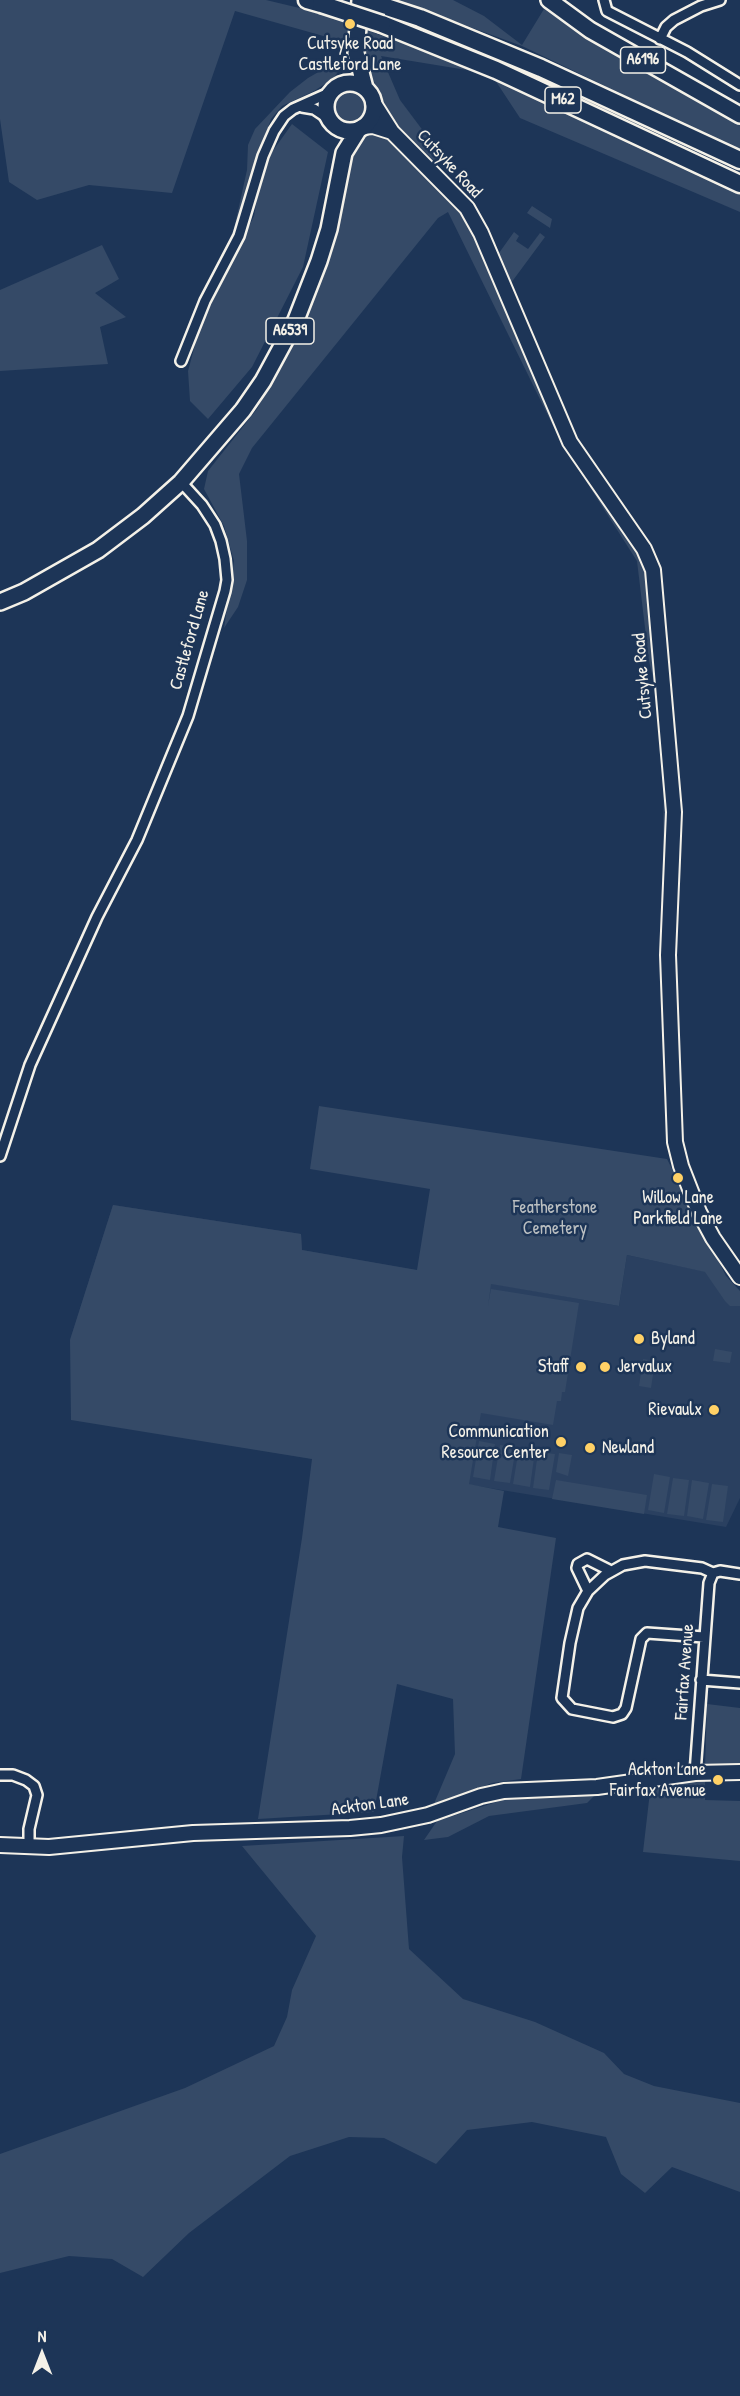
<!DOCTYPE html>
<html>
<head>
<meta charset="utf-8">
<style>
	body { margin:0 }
	#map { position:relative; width:740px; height:2396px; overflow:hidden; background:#1d3557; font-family:"Patrick Hand",sans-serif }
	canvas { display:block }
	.north { position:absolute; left:12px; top:2324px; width:60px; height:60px; -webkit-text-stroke:4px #1d3557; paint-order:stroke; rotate:0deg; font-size:16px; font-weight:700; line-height:24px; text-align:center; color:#f4f1e8 }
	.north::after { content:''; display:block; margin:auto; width:21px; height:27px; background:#f4f1e8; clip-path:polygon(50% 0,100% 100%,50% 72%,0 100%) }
</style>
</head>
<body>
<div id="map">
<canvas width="740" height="2396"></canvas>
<div class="north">N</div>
</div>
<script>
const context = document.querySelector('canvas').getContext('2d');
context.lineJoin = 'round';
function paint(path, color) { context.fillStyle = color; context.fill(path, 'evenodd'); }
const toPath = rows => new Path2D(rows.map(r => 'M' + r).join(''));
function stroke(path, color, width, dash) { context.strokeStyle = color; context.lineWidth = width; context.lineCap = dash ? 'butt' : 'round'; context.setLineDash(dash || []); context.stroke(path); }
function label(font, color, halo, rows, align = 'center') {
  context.font = font + ' "Patrick Hand",sans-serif'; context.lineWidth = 5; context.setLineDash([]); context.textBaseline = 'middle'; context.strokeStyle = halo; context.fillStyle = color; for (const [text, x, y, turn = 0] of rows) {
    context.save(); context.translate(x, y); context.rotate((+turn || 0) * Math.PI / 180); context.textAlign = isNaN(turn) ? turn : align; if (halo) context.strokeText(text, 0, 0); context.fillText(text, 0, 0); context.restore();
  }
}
paint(toPath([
	[113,1205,301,1234,302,1250,619,1306,627,1255,726,1276,740,1293,740,1498,726,1527,107,1425,70,1340]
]), '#2a4060');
paint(toPath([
	[0,0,266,0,333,16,332,19,351,25,348,43,235,11,172,193,89,185,37,200,9,182,0,119],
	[396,0,453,0,484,16,522,45,544,9,601,47,740,122,740,151,522,46],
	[363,29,491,74,740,192,740,212,520,118,491,74,381,56,400,100,439,152,436,163,401,130,386,107,366,65,363,54],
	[341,59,345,60,334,78,314,91,282,106,271,119,259,153,243,216,208,286,234,229,247,170,248,145,255,129,290,92,308,78],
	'333 106a17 17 0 1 1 34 0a17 17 0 1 1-34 0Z',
	[292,124,328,152,303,267,252,367,208,419,190,401,188,371,199,330,254,216,259,187,272,152],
	[383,130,465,211,572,451,647,561,671,814,664,932,662,932,664,775,656,703,657,694,649,661,637,561,561,442,448,212,438,218,252,448,239,474,247,541,247,580,238,607,224,628,234,561,224,526,204,489,208,471,257,409,293,340,350,158,362,131],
	[532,206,552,219,550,228,527,213],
	[514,232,519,236,516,241,528,249,540,233,545,237,511,283,499,253],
	[102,245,119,279,95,293,126,317,100,327,108,364,0,371,0,290],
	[319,1106,667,1159,726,1276,740,1291,740,1306,730,1306,725,1301,705,1272,627,1255,619,1306,491,1284,488,1306,491,1289,579,1303,565,1392,562,1392,561,1401,557,1401,553,1425,481,1413,469,1484,504,1491,498,1527,556,1538,521,1779,492,1783,433,1806,455,1754,453,1699,397,1684,374,1812,258,1819,302,1538,312,1459,71,1420,70,1340,113,1205,301,1234,302,1250,417,1270,430,1189,310,1169],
	[715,1349,732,1352,730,1363,713,1361],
	[643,1359,655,1361,651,1388,639,1386],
	[479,1441,495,1444,490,1480,473,1477],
	[500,1445,516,1447,510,1483,494,1481],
	[519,1448,535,1451,530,1487,513,1484],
	[538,1452,555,1454,549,1490,533,1488],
	[559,1453,572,1455,568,1476,556,1472],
	[654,1474,670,1477,664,1513,648,1510],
	[673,1478,689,1480,684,1516,667,1514],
	[556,1480,647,1495,644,1514,552,1499],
	[692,1480,709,1483,703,1519,687,1516],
	[712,1484,728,1486,723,1522,706,1520],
	[707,1704,740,1708,740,1768,705,1768],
	[705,1776,705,1800,740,1801,740,1861,643,1852,651,1783],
	[600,1790,587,1803,489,1816,448,1837,424,1840,437,1821,506,1799],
	[404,1836,402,1857,409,1949,463,1999,535,2022,604,2053,624,2074,654,2086,740,2103,740,2192,672,2167,645,2193,621,2174,606,2137,532,2122,467,2130,436,2164,384,2138,349,2137,290,2156,189,2233,143,2277,112,2259,69,2256,0,2273,0,2154,185,2088,274,2046,287,2017,292,1990,316,1936,242,1846]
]), '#354a67');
const street = toPath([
	[604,0,607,11,687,52,740,85],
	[660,39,666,27,674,20,701,6,720,0],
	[302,107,314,109,329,119],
	[181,361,205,301,239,236,263,156,274,131,284,116,293,109,331,92],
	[0,1156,30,1065,97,917,137,840,188,716,225,591,227,580,225,559,221,541,215,525,202,505,181,482],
	[588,1591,577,1568,578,1564,587,1559,611,1571],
	[704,1637,647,1633,641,1639,626,1708,622,1714,613,1717,572,1709,562,1698,570,1643,578,1608,588,1591,605,1575,623,1565,645,1561,702,1568,713,1573,720,1571,740,1574],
	[701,1680,740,1683],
	[695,1773,709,1583,713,1573],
	[0,1775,13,1775,26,1780,34,1786,37,1795,29,1829,29,1847]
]);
const secondary = toPath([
	[373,102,392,132,467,208,481,233,570,442,644,549,653,570,674,812,668,955,675,1142,681,1166,699,1212,713,1238,740,1277],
	[362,127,373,126,392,132],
	[0,1845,49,1847,193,1833,350,1828,381,1825,428,1815,481,1796,504,1791,597,1787,695,1773,740,1772]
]);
const primary = toPath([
	[360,0,356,53,365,88],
	[549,0,590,30,740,115],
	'326 107a24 24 0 1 1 48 0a24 24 0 1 1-48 0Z',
	[0,602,24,592,98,550,143,516,181,482,243,410,263,381,296,320,319,261,329,229,344,153,359,129]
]);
const highway = toPath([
	[307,0,321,4],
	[365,0,420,18,541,68,740,160],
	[382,24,496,70,740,184]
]);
stroke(street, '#f4f1e8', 14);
stroke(secondary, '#f4f1e8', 18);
stroke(primary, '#f4f1e8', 20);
stroke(highway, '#f4f1e8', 21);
stroke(street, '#1d3557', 9);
stroke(secondary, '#1d3557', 14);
stroke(primary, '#1d3557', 15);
stroke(highway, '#1d3557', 16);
const highwayBridge = toPath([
	[321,4,382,24]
]);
stroke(highwayBridge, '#f4f1e8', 21, []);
stroke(highwayBridge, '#1d3557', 16);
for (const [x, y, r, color] of [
	[350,24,6,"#ffd166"],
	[678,1178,6,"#ffd166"],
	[639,1339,6,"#ffd166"],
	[581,1367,6,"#ffd166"],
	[605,1367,6,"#ffd166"],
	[714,1410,6,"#ffd166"],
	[561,1442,6,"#ffd166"],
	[590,1448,6,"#ffd166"],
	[718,1780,6,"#ffd166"]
]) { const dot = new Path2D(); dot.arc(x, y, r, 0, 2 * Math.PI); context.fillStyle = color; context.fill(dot); stroke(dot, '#1d3557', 2); }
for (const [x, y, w] of [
	[643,60,45],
	[563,100,36],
	[290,331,48]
]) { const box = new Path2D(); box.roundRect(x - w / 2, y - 13, w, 26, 4.5); context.fillStyle = '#1d3557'; context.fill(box); stroke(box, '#f4f1e8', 1.5); }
label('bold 16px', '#f4f1e8', null, [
	["A6196",643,60],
	["M62",563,100],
	["A6539",290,331]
]);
label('18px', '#f4f1e8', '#1d3557', [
	["Cutsyke Road",350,44,"center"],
	["Castleford Lane",350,65,"center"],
	["Willow Lane",678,1198,"center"],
	["Parkfield Lane",678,1219,"center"],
	["Byland",651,1339,"left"],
	["Staff",569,1367],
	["Jervalux",617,1367,"left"],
	["Rievaulx",702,1410],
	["Communication",549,1432],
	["Resource Center",549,1453],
	["Newland",602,1448,"left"],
	["Ackton Lane",706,1770],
	["Fairfax Avenue",706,1791]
], 'right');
label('18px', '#f4f1e8', '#1d3557', [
	["Cutsyke Road",449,164,47],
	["Castleford Lane",190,640,-74],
	["Cutsyke Road",643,676,-95],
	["Fairfax Avenue",685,1672,-86],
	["Ackton Lane",370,1805,-8]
]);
label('18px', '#bbbfc1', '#1d3557', [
	["Featherstone",555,1208],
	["Cemetery",555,1229]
]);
</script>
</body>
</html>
